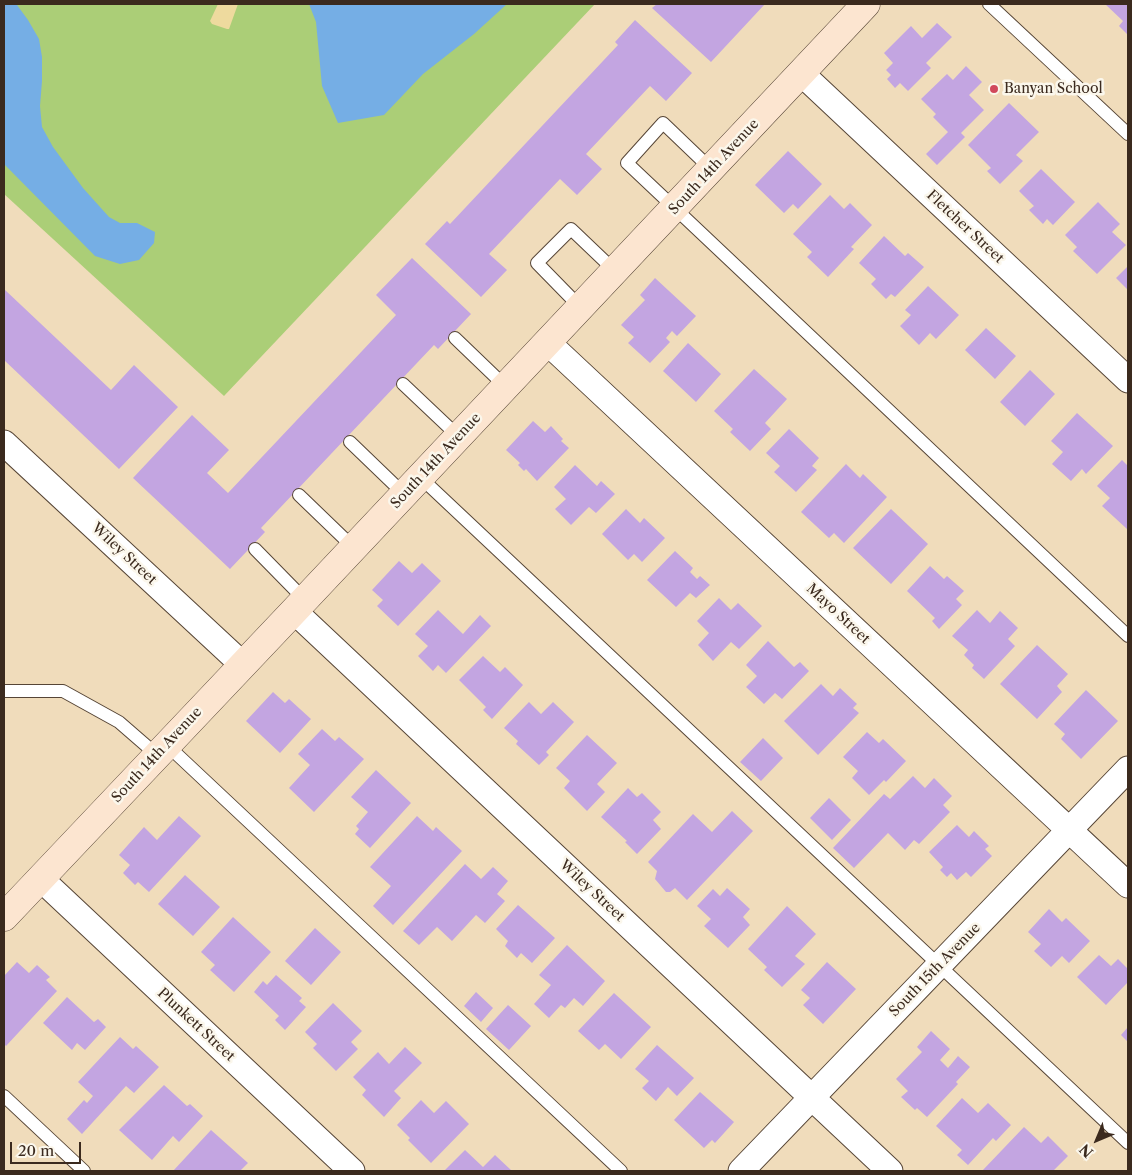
<!DOCTYPE html>
<html>
<head>
<meta charset="utf-8">
<style>
	body { margin:0 }
	#map { position:relative; width:1132px; height:1175px; overflow:hidden; background:#f0dcbb; font-family:"Libre Caslon Text",serif }
	canvas { display:block }
	.frame { position:absolute; inset:0; border:5px solid #3b2a1e; pointer-events:none }
	.north { position:absolute; left:1072px; top:1115px; width:50px; height:50px; -webkit-text-stroke:4px #fbf7ec; paint-order:stroke; rotate:225deg; font-size:14px; font-weight:700; line-height:20px; text-align:center; color:#3b2a1e }
	.north::after { content:''; display:block; margin:auto; width:18px; height:22px; background:#3b2a1e; clip-path:polygon(50% 0,100% 100%,50% 72%,0 100%) }
	.scale { position:absolute; left:10px; top:1142px; width:71px; height:22px; box-sizing:border-box; border:2px solid #3b2a1e; border-top:0; padding-left:6px; font-size:15px; line-height:18px; white-space:nowrap; color:#3b2a1e; -webkit-text-stroke:4px #fbf7ec; paint-order:stroke }
</style>
</head>
<body>
<div id="map">
<canvas width="1132" height="1175"></canvas>
<div class="frame"></div>
<div class="north">N</div>
<div class="scale">20 m</div>
</div>
<script>
const context = document.querySelector('canvas').getContext('2d');
context.lineJoin = 'round';
function paint(path, color) { context.fillStyle = color; context.fill(path, 'evenodd'); }
const toPath = rows => new Path2D(rows.map(r => 'M' + r).join(''));
function stroke(path, color, width, dash) { context.strokeStyle = color; context.lineWidth = width; context.lineCap = dash ? 'butt' : 'round'; context.setLineDash(dash || []); context.stroke(path); }
function label(font, color, halo, rows, align = 'center') {
  context.font = font + ' "Libre Caslon Text",serif'; context.lineWidth = 5; context.setLineDash([]); context.textBaseline = 'middle'; context.strokeStyle = halo; context.fillStyle = color; for (const [text, x, y, turn = 0] of rows) {
    context.save(); context.translate(x, y); context.rotate((+turn || 0) * Math.PI / 180); context.textAlign = isNaN(turn) ? turn : align; if (halo) context.strokeText(text, 0, 0); context.fillText(text, 0, 0); context.restore();
  }
}
paint(toPath([
	[4,4,595,4,224,396,4,194]
]), '#abce77');
paint(toPath([
	[218,4,238,4,229,29,227,29,212,24,210,21]
]), '#eeda9e');
paint(toPath([
	[4,4,17,5,28,20,39,39,42,57,42,81,40,106,42,127,53,147,83,188,109,217,120,223,137,223,155,232,154,243,139,260,120,264,95,256,4,164],
	[309,4,507,4,474,34,423,74,384,115,338,123,322,86,316,22]
]), '#75aee5');
paint(toPath([
	[657,4,765,4,711,62,652,8],
	[1105,4,1128,4,1128,35,1119,26,1123,21],
	[635,20,692,73,666,101,650,86,586,154,602,169,577,195,560,179,489,254,507,270,481,297,425,244,447,221,450,224,618,45,615,42],
	[937,23,952,37,926,63,931,68,908,91,900,83,895,88,887,79,891,75,886,70,893,63,884,53,911,26,922,38],
	[966,66,982,82,969,95,984,110,961,133,965,137,937,165,926,154,948,132,933,117,936,114,921,99,947,74,953,80],
	[1009,103,1039,132,1016,155,1023,161,1000,184,987,171,991,168,968,145],
	[788,151,822,184,798,209,793,204,784,213,755,185],
	[1041,169,1075,202,1053,225,1047,219,1043,224,1029,210,1034,206,1019,191],
	[830,195,844,209,850,203,872,225,851,247,854,249,828,277,807,257,812,252,793,234],
	[1098,202,1120,224,1112,232,1126,245,1097,274,1073,251,1077,247,1065,235],
	[884,236,905,256,908,253,924,267,895,297,891,294,886,299,871,284,876,279,859,263],
	[412,258,471,314,438,349,434,345,261,528,265,532,230,569,133,478,192,415,229,450,207,473,228,493,396,315,376,295],
	[1128,266,1128,290,1116,278],
	[655,278,696,316,677,336,672,331,666,338,670,342,650,363,628,343,634,337,621,325,645,300,640,295],
	[928,286,959,315,936,339,930,333,919,345,900,326,911,315,905,310],
	[4,289,111,390,134,365,178,407,119,469,4,360],
	[986,328,1016,356,995,379,965,350],
	[688,343,721,374,696,402,663,371],
	[754,369,787,399,765,423,771,429,750,451,730,432,733,429,714,411],
	[1030,370,1055,394,1025,426,1000,402],
	[1077,413,1113,446,1086,474,1082,469,1071,481,1052,464,1063,452,1051,441],
	[533,421,545,432,551,426,563,439,561,441,569,448,537,481,526,469,524,471,518,465,520,463,506,450],
	[789,429,819,458,812,466,817,470,796,492,774,472,780,466,766,453],
	[1122,460,1128,466,1128,528,1127,529,1102,506,1110,498,1097,486],
	[846,464,860,478,863,474,887,497,844,543,834,533,829,538,801,512],
	[575,465,597,486,601,481,615,494,596,513,589,507,571,525,555,509,566,499,554,487],
	[626,509,640,523,644,518,665,538,642,562,634,554,628,560,602,534],
	[891,509,928,544,891,584,853,548],
	[675,551,693,568,690,572,697,579,700,576,710,585,696,598,690,593,676,607,647,580],
	[399,561,412,573,422,563,441,581,398,626,377,606,383,600,372,590],
	[930,566,944,579,947,576,964,591,956,599,962,605,939,629,932,621,935,618,907,591],
	[719,598,731,610,738,603,762,626,739,649,731,642,713,661,698,645,709,633,697,621],
	[438,610,463,634,480,615,491,626,446,673,438,665,433,671,418,656,428,646,415,634],
	[977,610,990,623,1000,611,1018,628,1008,639,1015,646,984,679,972,668,974,665,964,655,968,650,952,636],
	[768,641,794,667,800,662,809,671,782,699,775,693,764,704,746,687,757,676,746,665],
	[1037,645,1068,674,1057,686,1062,692,1037,719,1000,684],
	[483,656,500,672,505,667,523,685,492,719,483,710,486,707,459,680],
	[821,684,833,696,840,688,857,704,853,708,859,713,818,755,784,721],
	[1086,690,1118,721,1081,759,1061,739,1065,734,1054,724],
	[273,692,285,703,289,699,311,719,280,753,246,721],
	[529,702,541,714,553,702,574,722,546,752,549,755,539,765,516,744,518,741,504,728],
	[322,729,335,741,339,737,364,759,314,812,289,788,310,765,298,754],
	[867,732,879,743,883,739,906,761,886,782,884,780,869,795,852,778,858,771,843,757],
	[587,735,617,763,597,784,605,792,587,811,564,788,570,781,556,768],
	[763,738,783,758,761,781,740,762],
	[376,770,411,803,370,848,355,834,359,829,356,826,368,812,351,797],
	[913,776,925,788,934,778,952,796,943,805,950,812,919,844,914,840,905,850,888,833,854,868,833,848,884,794,890,799],
	[628,788,637,797,642,793,661,812,653,820,661,829,637,854,625,842,627,841,601,817],
	[829,798,851,820,832,840,810,818],
	[732,811,753,831,687,900,675,888,670,892,666,892,655,879,657,871,648,862,693,814,712,832],
	[179,816,201,836,149,892,138,882,135,885,123,873,130,865,119,855,144,827,157,840],
	[417,816,433,831,436,827,462,851,393,925,373,906,391,886,370,867],
	[957,825,969,837,974,831,989,846,985,849,992,856,971,877,966,872,957,880,951,873,947,877,940,870,943,867,929,852],
	[465,864,481,879,493,867,508,881,497,894,505,901,485,923,476,915,452,941,437,927,419,945,403,931],
	[185,875,220,907,193,936,158,904],
	[727,888,750,909,743,917,750,925,728,948,704,926,711,919,697,906,713,889,720,896],
	[518,905,555,938,532,963,521,953,517,958,505,946,508,941,496,929],
	[787,906,816,934,795,956,805,964,782,987,764,970,767,967,748,949],
	[1049,909,1062,922,1066,918,1090,941,1069,963,1062,956,1051,967,1034,951,1041,944,1028,932],
	[233,917,271,952,234,992,210,970,215,965,201,952],
	[315,928,341,952,311,985,285,961],
	[567,945,605,981,583,1006,574,998,565,1008,561,1005,549,1018,534,1004,551,985,539,975],
	[1099,955,1111,966,1118,959,1128,969,1128,982,1106,1005,1077,977],
	[17,962,29,973,37,965,50,977,46,980,57,991,6,1046,4,1044,4,976],
	[827,962,856,989,823,1024,803,1005,810,998,801,990],
	[276,975,302,998,299,1001,306,1007,285,1030,275,1020,279,1016,254,992,263,981,267,985],
	[476,992,493,1008,481,1022,464,1006],
	[614,993,651,1027,621,1059,605,1044,599,1050,578,1031],
	[67,997,94,1022,98,1019,106,1027,85,1050,77,1043,72,1050,43,1023],
	[333,1003,362,1031,351,1042,358,1049,336,1071,313,1048,317,1044,305,1032],
	[508,1005,531,1026,509,1050,486,1029],
	[1128,1027,1128,1042,1121,1035],
	[931,1031,950,1049,940,1060,948,1068,958,1056,970,1067,956,1082,958,1084,927,1117,917,1108,915,1110,901,1097,908,1091,896,1079,922,1052,917,1047],
	[120,1037,133,1049,136,1046,159,1067,134,1093,126,1086,82,1134,67,1119,84,1100,87,1103,93,1096,78,1082],
	[657,1045,694,1078,677,1096,668,1087,656,1101,642,1088,649,1081,635,1069],
	[405,1047,422,1063,394,1091,401,1098,384,1117,362,1095,366,1090,353,1077,378,1052,389,1064],
	[164,1085,187,1106,190,1104,203,1116,179,1142,173,1136,152,1160,119,1130],
	[700,1092,734,1122,715,1143,712,1140,704,1148,674,1120],
	[962,1098,978,1113,988,1103,1011,1125,996,1141,993,1138,968,1165,957,1155,962,1150,936,1126],
	[421,1100,434,1113,446,1101,469,1124,431,1163,408,1140,410,1138,397,1125],
	[1024,1127,1041,1143,1048,1136,1068,1156,1053,1171,982,1171],
	[211,1130,248,1163,240,1171,173,1171],
	[465,1150,483,1167,495,1155,512,1171,444,1171]
]), '#c3a5e1');
const lane = toPath([
	[989,4,1128,134],
	[711,169,663,123,627,163,1128,636],
	[581,308,537,263,571,229,615,271],
	[455,338,506,387],
	[403,384,459,437],
	[350,442,404,494],
	[420,477,1128,1143],
	[299,495,354,548],
	[255,549,305,600],
	[4,691,63,691,119,722,157,755],
	[167,745,621,1171],
	[4,1096,84,1171]
]);
const street = toPath([
	[802,74,1128,380],
	[547,342,1128,885],
	[4,443,243,665],
	[294,611,890,1171],
	[41,879,352,1171],
	[741,1171,1128,769]
]);
const secondary = toPath([
	[4,917,294,611,866,4]
]);
stroke(lane, '#564536', 14);
stroke(street, '#564536', 27);
stroke(secondary, '#564536', 29);
stroke(lane, '#fff', 12);
stroke(street, '#fff', 25);
stroke(secondary, '#fce5d0', 28);
for (const [x, y, r, color] of [
	[994,89,5,"#d1495b"]
]) { const dot = new Path2D(); dot.arc(x, y, r, 0, 2 * Math.PI); context.fillStyle = color; context.fill(dot); stroke(dot, '#fbf7ec', 2); }
label('14px', '#3b2a1e', '#fbf7ec', [
	["Banyan School",1004,89]
], 'left');
label('14px', '#3b2a1e', '#fbf7ec', [
	["South 14th Avenue",714,167,-47],
	["Fletcher Street",965,227,43],
	["South 14th Avenue",436,461,-47],
	["Wiley Street",124,554,43],
	["Mayo Street",838,614,43],
	["South 14th Avenue",157,755,-47],
	["Wiley Street",592,891,43],
	["South 15th Avenue",935,970,-46],
	["Plunkett Street",196,1025,43]
]);
</script>
</body>
</html>
